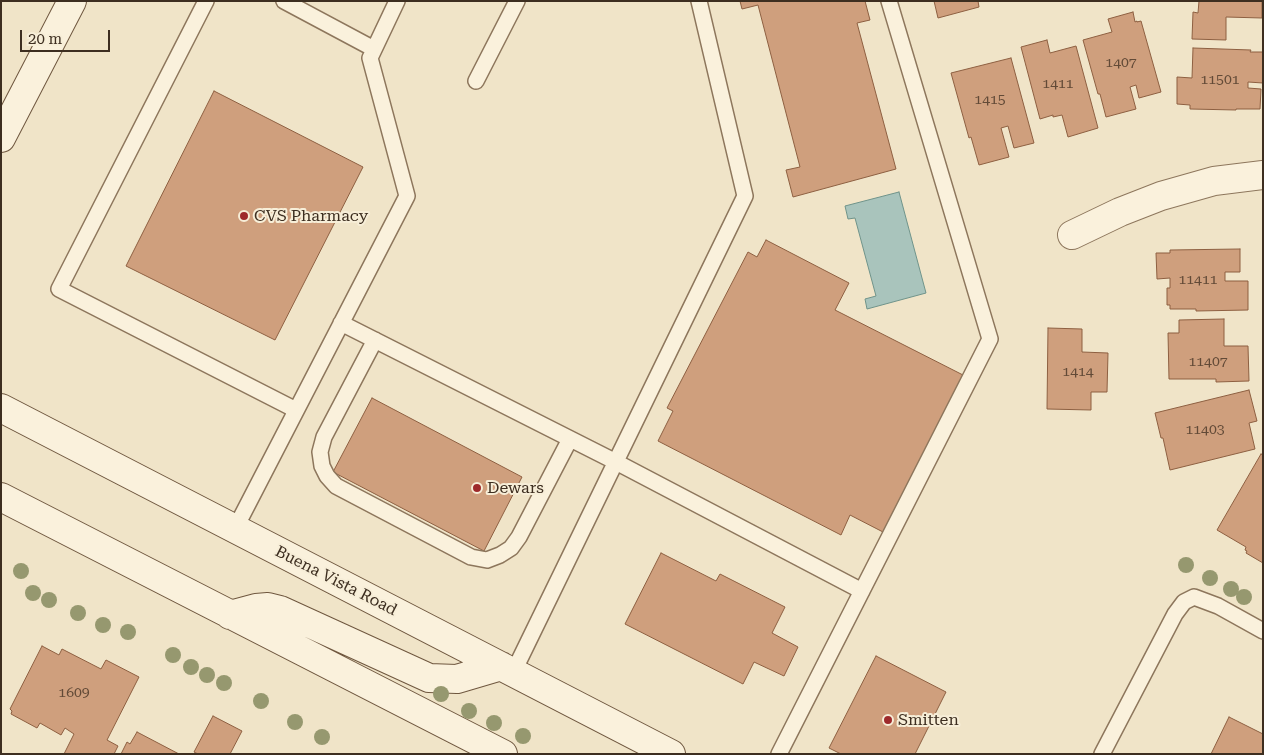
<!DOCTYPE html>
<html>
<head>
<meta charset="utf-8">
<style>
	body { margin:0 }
	#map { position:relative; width:1264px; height:755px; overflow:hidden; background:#f0e4c8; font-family:"Roboto Serif",serif }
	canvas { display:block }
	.frame { position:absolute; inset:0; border:2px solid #3d2e20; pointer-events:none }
	.scale { position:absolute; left:20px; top:30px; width:90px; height:22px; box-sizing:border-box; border:2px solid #3d2e20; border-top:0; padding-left:6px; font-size:15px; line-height:18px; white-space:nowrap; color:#3d2e20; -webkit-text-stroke:4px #f7eed8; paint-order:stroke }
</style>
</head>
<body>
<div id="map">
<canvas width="1264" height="755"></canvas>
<div class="frame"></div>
<div class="scale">20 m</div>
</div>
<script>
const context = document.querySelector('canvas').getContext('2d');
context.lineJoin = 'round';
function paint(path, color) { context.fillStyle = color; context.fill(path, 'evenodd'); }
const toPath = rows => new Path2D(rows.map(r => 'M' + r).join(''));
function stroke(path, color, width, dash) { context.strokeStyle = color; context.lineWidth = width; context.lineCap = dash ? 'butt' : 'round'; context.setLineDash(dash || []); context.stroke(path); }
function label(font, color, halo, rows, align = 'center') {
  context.font = font + ' "Roboto Serif",serif'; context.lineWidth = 4; context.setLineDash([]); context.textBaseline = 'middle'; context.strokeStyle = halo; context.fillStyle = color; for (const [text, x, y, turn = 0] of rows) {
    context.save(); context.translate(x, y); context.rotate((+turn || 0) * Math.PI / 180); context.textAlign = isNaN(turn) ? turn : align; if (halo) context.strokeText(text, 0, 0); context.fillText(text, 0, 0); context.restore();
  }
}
const water = toPath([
	[899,192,926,293,867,309,865,299,876,296,855,218,848,219,845,206,899,192]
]);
paint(water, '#a9c4bc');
stroke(water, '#6f938a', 1);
const building = toPath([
	[740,1,865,1,870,20,857,23,896,169,793,197,786,170,800,167,758,5,742,9,740,1],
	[934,1,978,1,979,7,938,18,934,1],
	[1199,1,1262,1,1262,18,1226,17,1226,40,1192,39,1193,12,1198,13,1199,1],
	[1133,12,1135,22,1137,21,1137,22,1141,21,1161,92,1139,98,1136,85,1130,87,1136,109,1106,117,1100,94,1098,94,1083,40,1112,32,1108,19,1133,12],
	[1047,40,1050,53,1076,46,1098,128,1068,137,1062,115,1053,117,1053,115,1040,119,1021,47,1047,40],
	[1193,48,1251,50,1250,52,1263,52,1263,83,1248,82,1248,88,1261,89,1260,109,1236,109,1236,110,1190,109,1190,105,1177,104,1177,77,1192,78,1193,48],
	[1011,58,1034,143,1014,148,1008,126,1001,128,1009,157,979,165,971,137,969,138,951,73,1011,58],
	[214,91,363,167,275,340,126,266,214,91],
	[766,240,849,283,835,310,963,375,883,532,850,515,841,535,658,441,673,411,667,408,748,252,757,257,766,240],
	[1240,249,1240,272,1225,272,1225,281,1248,281,1248,310,1196,311,1196,309,1170,309,1170,305,1167,305,1167,288,1170,288,1170,278,1157,279,1156,253,1170,253,1170,250,1240,249],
	[1224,319,1224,346,1248,346,1249,381,1216,382,1216,379,1169,379,1168,333,1179,333,1179,320,1224,319],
	[1048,328,1082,329,1082,352,1108,353,1107,392,1091,392,1091,410,1047,409,1048,328],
	[1249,390,1257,421,1249,423,1255,449,1170,470,1163,438,1161,438,1155,413,1249,390],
	[372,398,522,477,484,551,333,472,372,398],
	[1261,454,1263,455,1263,563,1246,553,1247,551,1245,550,1246,547,1217,530,1261,454],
	[661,553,716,581,720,574,785,607,772,633,798,647,784,676,754,662,743,684,625,624,661,553],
	[42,646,59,655,62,649,101,669,106,660,139,677,107,740,118,746,114,754,64,754,74,734,65,728,61,735,40,723,37,728,11,714,12,711,10,709,42,646],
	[876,656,946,692,915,754,841,754,829,748,876,656],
	[213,716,242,731,230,754,198,754,194,752,213,716],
	[1229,717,1263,734,1263,754,1211,754,1229,717],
	[137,732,179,754,121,754,127,742,130,744,137,732]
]);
paint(building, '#cf9f7d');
stroke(building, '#8d5f41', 1);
const service = toPath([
	[206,1,59,289,296,410],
	[284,1,374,49],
	[476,81,517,1],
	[341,323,616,462,862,591],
	[375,340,324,437,320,452,322,466,327,476,336,486,471,557,487,560,500,555,511,548,519,537,570,439],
	[235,529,407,196,370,58,397,1],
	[513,673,745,196,699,1],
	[779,754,990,339,889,1],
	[1102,754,1175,614,1184,602,1194,597,1218,606,1263,631]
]);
const minor = toPath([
	[1072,235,1120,212,1161,196,1214,181,1263,175]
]);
const secondary = toPath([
	[1,138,72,1],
	[1,408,671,754],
	[1,497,503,754],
	[230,615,256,608,268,607,280,610,429,678,457,679,501,666]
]);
stroke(service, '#8d765c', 18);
stroke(minor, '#8d765c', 30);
stroke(secondary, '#6f573f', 30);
stroke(service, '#faf1dc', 15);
stroke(minor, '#faf1dc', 28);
stroke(secondary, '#faf1dc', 28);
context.fillStyle = '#96986f';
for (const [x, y] of [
	[1186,565],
	[21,571],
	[1210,578],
	[1231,589],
	[33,593],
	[1244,597],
	[49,600],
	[78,613],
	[103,625],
	[128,632],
	[173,655],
	[191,667],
	[207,675],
	[224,683],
	[441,694],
	[261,701],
	[469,711],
	[295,722],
	[494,723],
	[523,736],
	[322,737]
]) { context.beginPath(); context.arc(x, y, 8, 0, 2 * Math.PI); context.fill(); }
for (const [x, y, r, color] of [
	[244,216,5,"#9e2a2b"],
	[477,488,5,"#9e2a2b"],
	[888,720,5,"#9e2a2b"]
]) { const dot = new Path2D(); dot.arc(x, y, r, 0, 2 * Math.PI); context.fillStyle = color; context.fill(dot); stroke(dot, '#f7eed8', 2); }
label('14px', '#624a37', null, [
	["1407",1121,63],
	["11501",1220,80],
	["1411",1058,84],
	["1415",990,100],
	["11411",1198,280],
	["11407",1208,362],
	["1414",1078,372],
	["11403",1205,430],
	["1609",74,693]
]);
label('16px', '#3d2e20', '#f7eed8', [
	["CVS Pharmacy",254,216],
	["Dewars",487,488],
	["Smitten",898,720]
], 'left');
label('16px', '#3d2e20', '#f7eed8', [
	["Buena Vista Road",336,581,27]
]);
</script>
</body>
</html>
